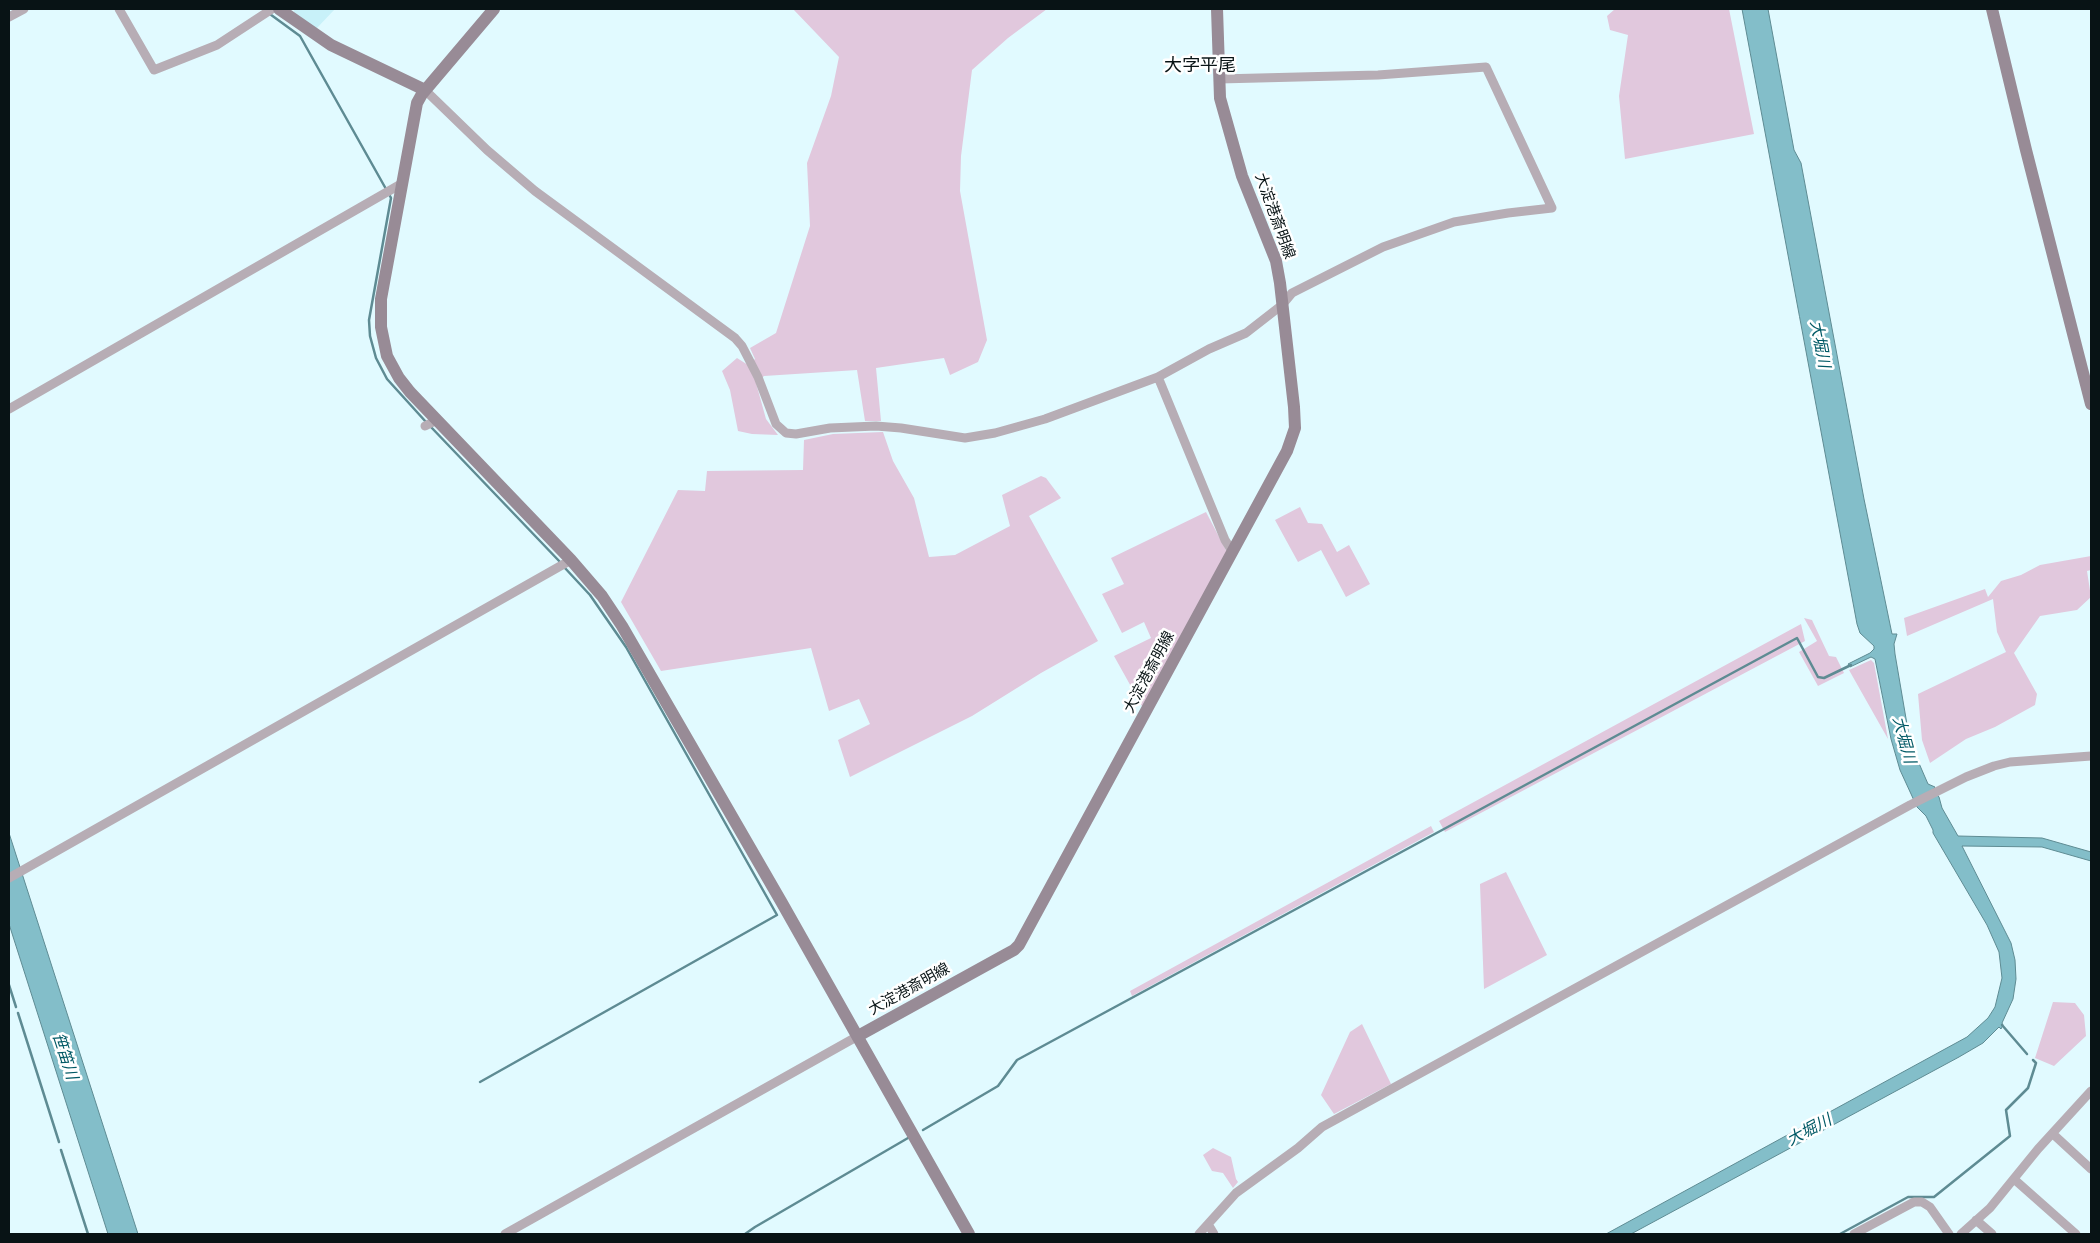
<!DOCTYPE html>
<html>
<head>
<meta charset="utf-8">
<style>
	body { margin:0 }
	#map { position:relative; width:2100px; height:1243px; overflow:hidden; background:#e1faff; font-family:"Asap Condensed",sans-serif }
	canvas { display:block }
	.frame { position:absolute; inset:0; border:10px solid #081315; pointer-events:none }
</style>
</head>
<body>
<div id="map">
<canvas width="2100" height="1243"></canvas>
<div class="frame"></div>
</div>
<script>
const context = document.querySelector('canvas').getContext('2d');
context.lineJoin = 'round';
function paint(path, color) { context.fillStyle = color; context.fill(path, 'evenodd'); }
const toPath = rows => new Path2D(rows.map(r => 'M' + r).join(''));
function stroke(path, color, width, dash) { context.strokeStyle = color; context.lineWidth = width; context.lineCap = dash ? 'butt' : 'round'; context.setLineDash(dash || []); context.stroke(path); }
function label(font, color, halo, rows, align = 'center') {
  context.font = font + ' "Asap Condensed","Noto Sans JP",sans-serif'; context.lineWidth = 5; context.setLineDash([]); context.textBaseline = 'middle'; context.strokeStyle = halo; context.fillStyle = color; for (const [text, x, y, turn = 0] of rows) {
    context.save(); context.translate(x, y); context.rotate((+turn || 0) * Math.PI / 180); context.textAlign = isNaN(turn) ? turn : align; if (halo) context.strokeText(text, 0, 0); context.fillText(text, 0, 0); context.restore();
  }
}
paint(toPath([
	[294,9,335,9,316,29,294,12]
]), '#c8f1f9');
paint(toPath([
	[793,9,1047,9,1008,38,972,70,961,156,960,191,987,340,978,362,950,375,944,358,876,368,881,421,865,421,857,370,764,376,756,383,766,419,778,435,752,434,738,431,730,390,722,371,737,358,748,365,755,359,750,348,776,333,810,226,807,163,831,96,839,57],
	[1615,9,1729,9,1754,134,1625,159,1619,96,1628,35,1610,30,1607,16],
	[883,432,893,461,914,498,929,557,955,555,1010,526,1002,495,1041,476,1046,478,1061,498,1029,516,1098,641,1041,673,972,716,850,777,838,740,870,724,859,699,829,711,811,648,661,671,621,602,678,490,705,491,707,471,803,470,804,440,833,434],
	[1300,507,1308,523,1322,524,1337,552,1349,545,1370,584,1346,597,1321,550,1298,562,1275,520],
	[1206,512,1227,552,1143,708,1114,656,1151,638,1144,622,1122,633,1102,594,1124,584,1111,558],
	[2091,556,2091,570,2087,571,2091,597,2077,610,2040,616,2014,653,2037,694,2035,705,1995,727,1966,739,1930,763,1922,740,1918,694,2006,652,1997,632,1993,599,1907,636,1904,618,1985,589,1988,597,2001,581,2021,575,2040,565],
	[1804,618,1812,620,1829,656,1836,657,1844,673,1818,686,1799,652,1817,641],
	[1801,624,1805,641,1445,832,1439,821],
	[1871,660,1874,663,1888,739,1849,670],
	[1431,826,1434,832,1132,996,1130,991],
	[1506,872,1547,955,1484,989,1480,884],
	[2053,1002,2075,1003,2084,1015,2086,1036,2054,1066,2035,1058],
	[1362,1024,1391,1084,1334,1114,1321,1095,1350,1032],
	[1213,1148,1231,1157,1236,1179,1238,1182,1233,1188,1223,1173,1212,1171,1203,1155]
]), '#e1c8dd');
const water = toPath([
	[1742,9,1768,9,1794,150,1801,163,1864,499,1892,634,1897,634,1894,644,1895,654,1909,736,1918,761,1928,784,1935,787,1933,790,1939,797,1942,808,1958,836,2042,838,2091,852,2091,861,2042,847,1962,846,2011,943,2015,960,2016,979,2013,999,2002,1023,2003,1025,2001,1029,1999,1027,1983,1043,1959,1057,1631,1234,1606,1234,1967,1037,1988,1018,1995,1007,2002,978,1999,952,1987,925,1933,833,1933,830,1926,816,1917,807,1900,770,1891,739,1875,659,1871,657,1850,667,1848,664,1870,653,1874,649,1874,646,1860,633,1857,624,1742,9],
	[9,833,138,1234,108,1234,9,924,9,833]
]);
paint(water, '#83bec9');
stroke(water, '#5e8b93', 1);
stroke(toPath([
	[263,9,300,36,386,189],
	[389,194,391,198,369,320,370,336,376,358,387,379,426,422],
	[430,426,561,563],
	[9,985,16,1007],
	[18,1013,59,1142],
	[2002,1025,2027,1054],
	[480,1082,777,915,626,647,590,595,564,567],
	[923,1130,998,1086,1017,1060,1797,638,1818,677,1824,678,1851,665],
	[61,1150,88,1234],
	[745,1234,755,1227,908,1138],
	[1840,1234,1908,1197,1934,1197,2010,1136,2006,1110,2028,1088,2036,1063,2033,1060]
]), '#5e8b93', 2.5);
stroke(toPath([
	[119,9,154,70,217,45,272,9],
	[9,17,24,9],
	[425,90,487,150,535,191,735,338,742,346,758,377,776,424,786,433,796,434,830,428,876,426,901,428,965,438,995,433,1045,419,1158,377,1209,349,1246,333,1282,305,1292,293,1383,247,1454,222,1508,213,1552,208,1486,67,1378,75,1219,79],
	[1158,377,1225,540,1232,551],
	[9,409,401,184],
	[425,426,437,420],
	[9,878,571,560],
	[2053,1134,2091,1169],
	[2015,1180,2076,1234],
	[1976,1220,1992,1234],
	[1208,1224,1214,1234],
	[505,1234,858,1036],
	[1199,1234,1236,1193,1298,1148,1322,1127,1910,805,1966,777,1994,766,2010,762,2091,756],
	[1854,1234,1914,1202,1922,1202,1930,1207,1949,1234],
	[1961,1234,1990,1208,2038,1149,2091,1091]
]), '#b7adb5', 9);
stroke(toPath([
	[279,9,331,45,425,90],
	[494,9,422,94,417,103,381,299,381,327,387,356,399,378,410,392,571,560,602,596,622,626,782,903,969,1234],
	[1992,9,2026,150,2091,404],
	[858,1036,1003,956,1014,950,1019,945,1287,451,1295,428,1294,407,1280,283,1276,261,1242,176,1220,98,1217,9]
]), '#988b96', 12);
label('15px', '#081315', '#fff', [
	["大淀港斎明線",1275,216,70],
	["大淀港斎明線",1149,672,-62],
	["大淀港斎明線",909,989,-29]
]);
label('italic 16px', '#005965', '#fff', [
	["大堀川",1820,344,79],
	["大堀川",1904,740,75],
	["笹笛川",65,1056,72],
	["大堀川",1809,1130,-28]
]);
label('18px', '#081315', '#fff', [
	["大字平尾",1200,65]
]);
</script>
</body>
</html>
